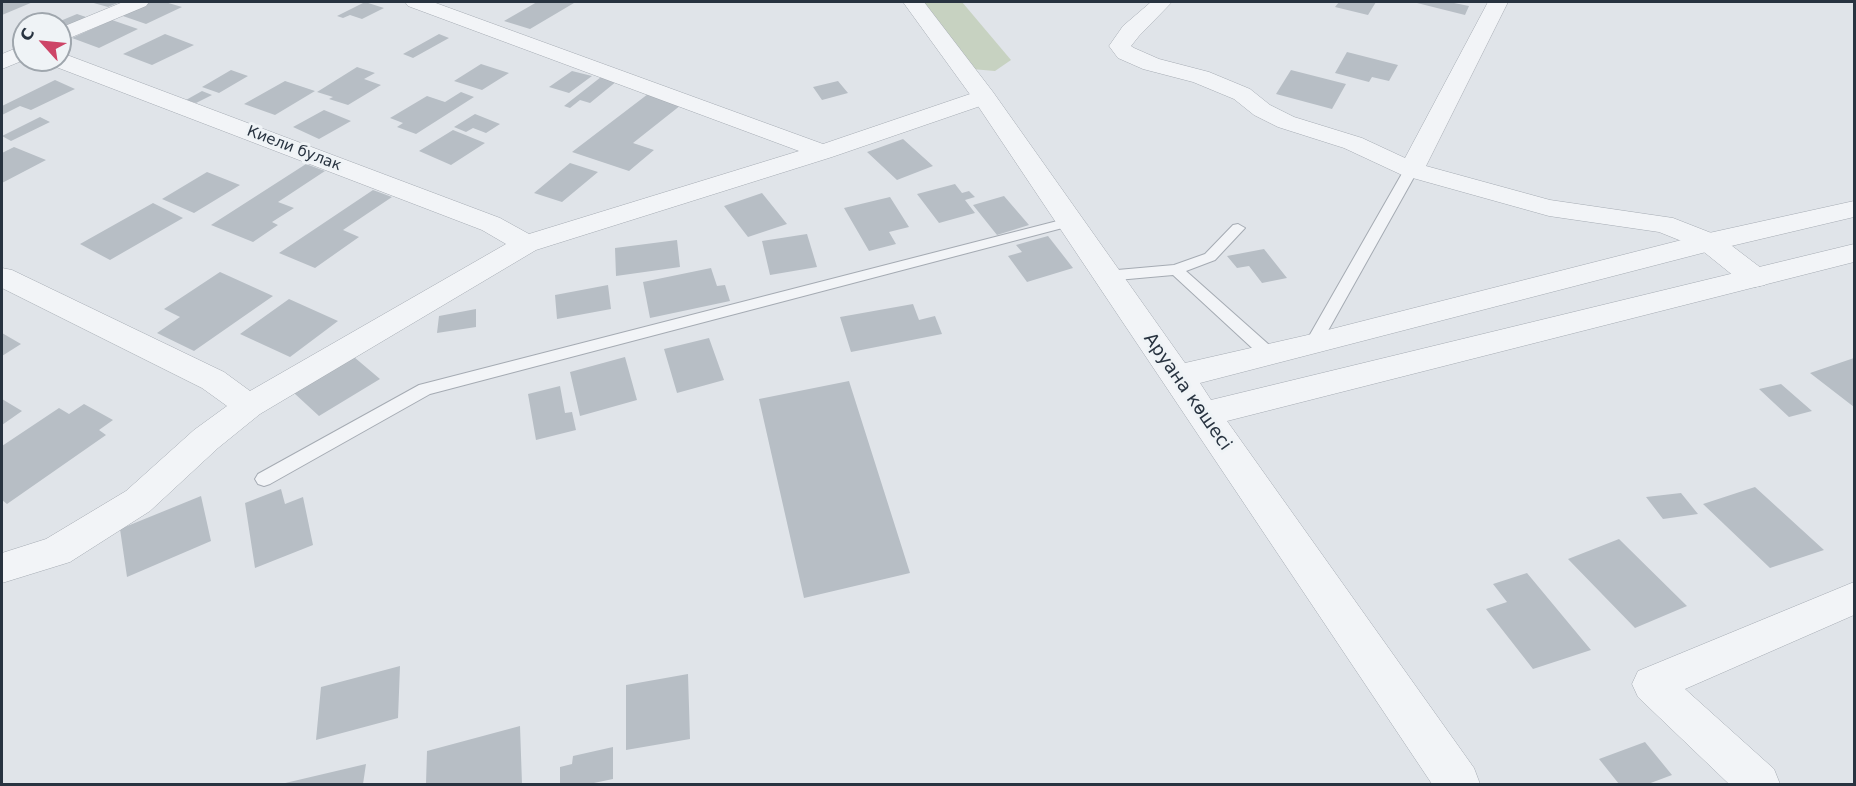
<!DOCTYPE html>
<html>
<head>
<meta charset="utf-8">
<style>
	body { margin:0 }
	#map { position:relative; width:1856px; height:786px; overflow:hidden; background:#e0e4e9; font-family:"DejaVu Sans",sans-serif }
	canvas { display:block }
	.frame { position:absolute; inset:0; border:3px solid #283340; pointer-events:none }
	.north { position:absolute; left:12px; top:12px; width:60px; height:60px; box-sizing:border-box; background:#eff3f6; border:2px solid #9fa6ad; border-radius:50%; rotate:297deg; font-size:16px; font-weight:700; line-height:24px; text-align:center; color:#283340 }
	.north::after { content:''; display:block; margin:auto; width:21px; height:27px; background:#cd4567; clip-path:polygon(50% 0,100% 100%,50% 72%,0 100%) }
</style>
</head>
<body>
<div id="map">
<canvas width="1856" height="786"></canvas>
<div class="frame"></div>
<div class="north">С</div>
</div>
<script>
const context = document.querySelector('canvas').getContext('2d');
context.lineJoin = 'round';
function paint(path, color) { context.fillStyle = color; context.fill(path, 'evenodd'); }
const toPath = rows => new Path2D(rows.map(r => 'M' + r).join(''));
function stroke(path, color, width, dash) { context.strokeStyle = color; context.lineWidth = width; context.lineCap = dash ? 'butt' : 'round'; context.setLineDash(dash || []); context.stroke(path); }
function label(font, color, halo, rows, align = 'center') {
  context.font = font + ' "DejaVu Sans",sans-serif'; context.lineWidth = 6; context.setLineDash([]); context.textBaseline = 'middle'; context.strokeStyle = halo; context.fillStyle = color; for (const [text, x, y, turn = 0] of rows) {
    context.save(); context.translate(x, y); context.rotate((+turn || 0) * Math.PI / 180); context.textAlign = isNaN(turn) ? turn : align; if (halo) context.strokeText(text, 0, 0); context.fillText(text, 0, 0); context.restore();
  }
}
paint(toPath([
	[922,2,962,2,1011,60,995,71,972,69]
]), '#c7d2c1');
paint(toPath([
	[2,2,33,2,2,15],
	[90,2,120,2,108,7],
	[149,2,165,2,182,7,146,24,120,15],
	[365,2,384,8,362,19,350,15,343,18,337,16],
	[537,2,574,3,530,29,504,21],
	[1339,2,1376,2,1368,15,1335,7],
	[1418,2,1449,2,1469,6,1465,15,1417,3],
	[77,14,92,19,60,34,60,24,53,24],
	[112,20,138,29,99,48,72,38],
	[165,34,194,45,152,65,123,54],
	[439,34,449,38,413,58,403,54],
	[1347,52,1398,65,1389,81,1372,77,1369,82,1335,73],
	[481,64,509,73,482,90,454,81],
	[357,67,375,73,364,79,381,85,348,105,329,99,333,97,317,92],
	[231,70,248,76,219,93,202,87],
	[1291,70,1346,84,1332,109,1276,94],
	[572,71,592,76,569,93,549,87],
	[601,77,617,81,590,103,580,100,570,108,564,106],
	[55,80,75,89,31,110,20,106,2,115,2,106],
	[285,81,315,91,275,115,244,104],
	[838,81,848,93,822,100,813,87],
	[202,91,212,95,196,103,186,100],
	[461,92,474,97,416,134,397,127,403,123,390,118,427,96,445,102],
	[648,94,681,105,633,143,654,150,629,171,572,152],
	[324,110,351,121,319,139,293,127],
	[475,114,500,124,486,133,473,128,466,132,454,127],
	[40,117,50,122,11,141,2,136],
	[453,130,485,143,451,165,419,151],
	[903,139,933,166,897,180,867,152],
	[14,147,46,160,2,183,2,153],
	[570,163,598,172,562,202,534,193],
	[306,164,325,171,278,202,294,208,272,222,278,225,253,242,211,225],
	[207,172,240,185,194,213,162,199],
	[955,184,962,193,969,191,975,197,965,200,975,213,939,223,917,194],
	[373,190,392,197,343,230,359,237,315,268,279,253],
	[762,193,787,224,748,237,724,206],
	[1004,196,1029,225,997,235,973,205],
	[890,197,909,227,889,232,896,244,869,251,844,208],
	[153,203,183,218,110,260,80,244],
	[807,234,817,267,770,275,762,241],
	[1048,236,1073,268,1027,282,1008,256,1022,252,1016,245],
	[677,240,680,267,616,276,615,248],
	[1264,249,1287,278,1262,283,1249,266,1237,268,1227,256],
	[711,268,717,286,725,285,730,301,650,318,643,282],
	[220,272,273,296,194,351,157,333,180,317,164,309],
	[608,285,611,309,557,319,555,295],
	[289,299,338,321,290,357,240,334],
	[913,304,919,320,935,316,942,334,851,352,840,317],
	[476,309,476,327,437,333,439,316],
	[2,333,21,344,2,356],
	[709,338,724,380,677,393,664,349],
	[354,357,380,379,319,416,294,393],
	[625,357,637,400,580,416,570,372],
	[1854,358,1854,407,1810,373],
	[849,381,910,573,804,598,759,399],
	[1781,384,1812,411,1789,417,1759,389],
	[560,386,565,413,572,412,576,430,536,440,528,394],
	[2,399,22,411,2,425],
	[84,404,113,420,99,430,106,435,7,504,2,500,2,446,59,408,69,414],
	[1755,487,1824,550,1770,568,1703,504],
	[281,489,285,504,303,497,313,545,255,568,245,503],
	[1681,493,1698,514,1663,519,1646,497],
	[201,496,211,541,127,577,120,529],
	[1619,539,1687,606,1635,628,1568,559],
	[1527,573,1591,650,1533,669,1486,609,1507,602,1493,584],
	[400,666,398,718,316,740,321,687],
	[688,674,690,739,626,750,626,685],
	[520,726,522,784,426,784,427,751],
	[1645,742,1672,775,1648,784,1619,784,1599,759],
	[613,747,613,779,589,784,560,784,560,767,572,764,573,756],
	[366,764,363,784,281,784]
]), '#b7bec5');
const service = toPath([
	[1411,166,1418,170,1320,345,1312,351,1306,349,1304,345,1404,170,1411,166],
	[1069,218,1074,219,1074,225,430,394,270,484,264,486,258,484,255,479,258,474,419,385,1069,218],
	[1238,224,1245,228,1215,260,1186,271,1276,351,1278,355,1276,359,1264,359,1173,275,1106,281,1099,276,1106,271,1174,265,1205,254,1233,225,1238,224]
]);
const minor = toPath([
	[123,2,149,2,146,6,60,42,60,28,123,2],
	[405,2,433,2,823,144,976,92,984,90,992,92,996,97,992,102,832,157,536,250,260,414,218,448,150,511,70,562,2,583,2,553,46,539,126,491,194,430,227,406,202,388,2,288,2,268,12,270,224,372,250,391,506,244,482,230,51,65,48,60,60,60,60,54,67,55,500,218,529,234,799,151,408,6,405,2],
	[1151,2,1172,2,1139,36,1131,46,1134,48,1159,59,1209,72,1250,89,1270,105,1294,117,1362,138,1405,158,1488,2,1508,2,1426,166,1550,200,1673,218,1719,236,1765,271,1769,278,1765,285,1755,287,1745,285,1699,248,1659,232,1549,216,1402,175,1344,148,1278,127,1254,115,1234,99,1193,82,1143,69,1118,58,1109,46,1123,26,1151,2],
	[24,45,24,60,2,69,2,54,24,45],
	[1854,582,1854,615,1685,689,1774,769,1780,784,1729,784,1638,697,1632,684,1638,671,1854,582]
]);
const tertiary = toPath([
	[903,2,924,2,993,92,1185,363,1312,334,1709,233,1854,201,1854,217,1710,251,1200,383,1211,400,1854,244,1854,262,1227,421,1474,768,1480,784,1432,784,974,100,903,2]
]);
stroke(service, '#a5abb3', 2);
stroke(minor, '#a5abb3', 1);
stroke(tertiary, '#a5abb3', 1);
paint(service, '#f2f4f7');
paint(minor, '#f2f4f7');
paint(tertiary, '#f2f4f7');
label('15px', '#283340', '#eff3f6', [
	["Киели булак",294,149,21]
]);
label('18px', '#283340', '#eff3f6', [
	["Аруана көшесі",1187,392,55]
]);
</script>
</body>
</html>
